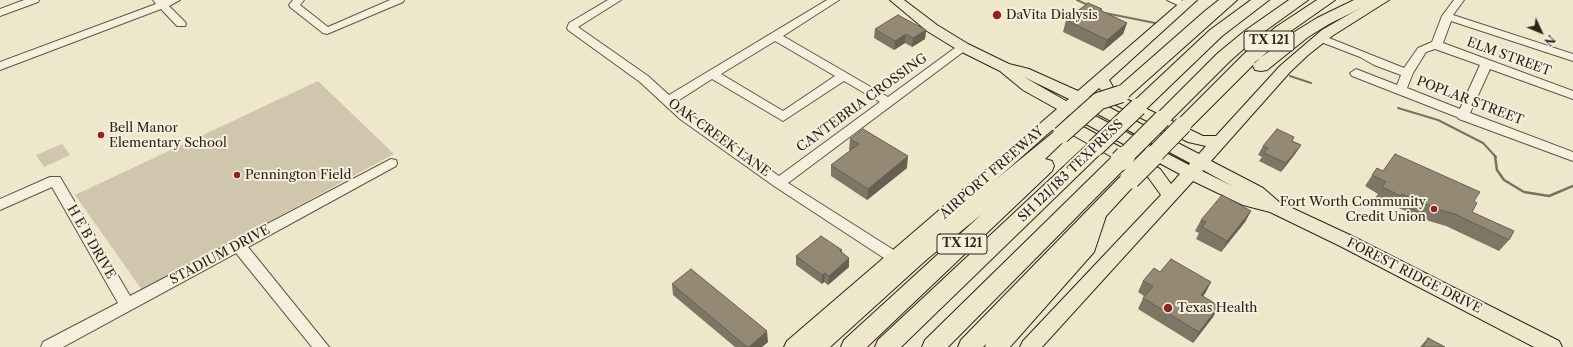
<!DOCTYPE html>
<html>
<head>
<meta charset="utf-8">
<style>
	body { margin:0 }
	#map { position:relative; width:1573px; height:347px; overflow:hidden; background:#efe7cc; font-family:"Libre Caslon Text",serif }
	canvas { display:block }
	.north { position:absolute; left:1521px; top:12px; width:40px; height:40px; -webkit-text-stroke:3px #f5efde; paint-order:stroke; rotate:134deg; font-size:11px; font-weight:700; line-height:16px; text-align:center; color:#302315 }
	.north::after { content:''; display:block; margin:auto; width:14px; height:18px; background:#302315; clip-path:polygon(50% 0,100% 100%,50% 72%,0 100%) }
</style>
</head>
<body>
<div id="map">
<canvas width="1573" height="347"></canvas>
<div class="north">N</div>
</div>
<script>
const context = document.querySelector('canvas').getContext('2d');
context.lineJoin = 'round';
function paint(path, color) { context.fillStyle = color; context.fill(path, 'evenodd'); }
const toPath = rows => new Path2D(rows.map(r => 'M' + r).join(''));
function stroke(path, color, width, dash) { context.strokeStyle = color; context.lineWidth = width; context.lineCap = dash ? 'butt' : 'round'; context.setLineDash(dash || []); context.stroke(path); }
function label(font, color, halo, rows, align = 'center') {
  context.font = font + ' "Libre Caslon Text",serif'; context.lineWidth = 4; context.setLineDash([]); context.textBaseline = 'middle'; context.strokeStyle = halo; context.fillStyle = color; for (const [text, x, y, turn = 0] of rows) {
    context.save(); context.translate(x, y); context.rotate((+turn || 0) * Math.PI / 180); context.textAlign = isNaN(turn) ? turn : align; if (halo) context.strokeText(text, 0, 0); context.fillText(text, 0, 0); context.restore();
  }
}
paint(toPath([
	[318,81,394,154,142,290,75,195],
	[62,144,70,155,44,167,36,155]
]), '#cfc6ad');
stroke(toPath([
	[1077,0,1088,5],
	[1105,13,1155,23],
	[1290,76,1311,83],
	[1398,108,1438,120,1483,143,1496,157]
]), '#7c705e', 2);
stroke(toPath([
	[1495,156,1497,170,1504,180,1524,192,1549,196,1573,186]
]), '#7c705e', 2.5);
const minor = toPath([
	[24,0,39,0,38,2,0,16,0,9,24,0],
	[153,0,180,0,169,6,185,22,186,24,185,26,177,26,161,9,0,70,0,62,156,4,153,0],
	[293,0,304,0,300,5,328,27,390,0,404,0,403,2,327,34,323,33,290,7,289,5,293,0],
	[608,0,621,0,578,27,648,76,669,95,827,0,839,0,783,36,888,97,959,45,967,45,969,47,967,49,788,183,900,254,902,258,900,262,895,264,890,262,774,186,680,119,640,82,568,30,567,28,569,23,608,0],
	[775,41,835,76,783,111,721,74,775,41],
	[712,79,783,121,844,81,880,102,779,176,688,113,676,102,712,79],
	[1167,0,1181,0,1189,5,1184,8,1167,0],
	[1454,0,1464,0,1453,15,1573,54,1573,61,1451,21,1443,43,1573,91,1573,99,1490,69,1470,113,1573,152,1573,161,1459,119,1457,117,1352,76,1350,73,1356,69,1397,85,1401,75,1374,65,1360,57,1316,40,1315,38,1320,35,1324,36,1404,68,1418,48,1432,42,1442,16,1454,0],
	[1435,49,1480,65,1460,109,1407,88,1413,73,1426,52,1435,49],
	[391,159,396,160,397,163,396,166,248,247,329,347,312,347,236,253,63,347,41,347,43,342,118,303,52,187,0,210,0,199,50,177,60,177,130,296,391,159]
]);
const major = toPath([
	[890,0,904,0,937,25,968,44,1009,64,1029,69,1078,91,1183,0,1197,0,1109,80,1113,87,1126,99,1203,136,1216,136,1280,66,1322,30,1374,0,1389,0,1332,36,1308,55,1290,72,1211,161,1263,188,1279,202,1352,236,1559,341,1562,347,1534,347,1340,246,1270,212,1243,205,1193,181,1042,347,1020,347,1023,341,1161,195,1148,177,1069,133,1052,130,807,347,784,347,787,341,1057,109,1023,90,1000,71,958,50,927,31,890,0],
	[1024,77,1069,99,1066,101,1024,77],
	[1099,88,1116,105,1188,142,1206,146,1199,154,1089,97,1099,88],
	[1081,105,1190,163,1189,165,1078,107,1081,105],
	[1069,115,1180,174,1171,184,1160,169,1078,124,1062,122,1069,115],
	[1203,170,1232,186,1202,171,1203,170]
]);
const highway = toPath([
	[1219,0,1237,0,1127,98,1121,100,1115,98,1112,94,1115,90,1205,11,1219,0],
	[1251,0,1269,0,1222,36,1144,111,1138,113,1132,111,1129,107,1132,103,1210,30,1251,0],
	[1289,0,1308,0,1258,36,1230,61,1168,123,1162,125,1156,123,1153,119,1156,115,1218,53,1246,30,1289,0],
	[1317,0,1335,0,1288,33,1257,61,1189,129,1183,131,1177,129,1174,125,1177,121,1245,53,1276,27,1317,0],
	[1354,0,1374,0,1371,3,1329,24,1308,37,1267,70,1261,71,1255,70,1253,66,1255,62,1296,31,1317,18,1354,0],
	[1061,129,1067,131,1070,135,1045,159,1052,161,1054,166,1052,171,867,347,841,347,844,340,982,214,926,260,830,347,803,347,806,340,912,248,1055,131,1061,129],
	[1095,142,1102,144,1104,148,1102,152,901,347,875,347,878,340,1088,144,1095,142],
	[1120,154,1127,156,1129,161,1127,166,948,347,922,347,925,340,1113,156,1120,154],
	[1130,172,1137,174,1140,179,1106,216,1094,252,1010,347,985,347,986,344,983,347,958,347,961,340,1123,174,1130,172]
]);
stroke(minor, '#605443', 2);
stroke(major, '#302315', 2);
stroke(highway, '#302315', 2);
paint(minor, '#f5efde');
paint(major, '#efe7cc');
paint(highway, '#efe7cc');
const highwayBridgeFar1 = toPath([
	[1061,135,1099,101,1121,94],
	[1095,148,1138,107],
	[1124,157,1162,119],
	[1152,157,1183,125]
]);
const highwayBridge = toPath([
	[1120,161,1125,156],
	[1130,179,1153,156]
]);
stroke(highwayBridgeFar1, '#302315', 19, []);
stroke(highwayBridge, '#302315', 22, []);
stroke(highwayBridgeFar1, '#efe7cc', 17);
stroke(highwayBridge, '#efe7cc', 20);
paint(toPath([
	[1102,9,1101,11,1127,23,1123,34,1103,51,1063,32,1066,20],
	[875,29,926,30,925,39,912,47,905,43,894,50,874,38],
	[850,139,907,168,867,200,831,176,831,165,850,151,849,150],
	[1292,141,1301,145,1295,154,1281,172,1259,161,1262,157,1258,155,1263,146],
	[1377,168,1383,171,1474,201,1472,212,1509,240,1499,251,1446,226,1429,221,1394,206,1392,207,1374,199,1378,194,1365,186],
	[1251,211,1245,222,1221,252,1196,239,1199,233,1195,231,1201,220],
	[842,250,842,253,849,267,828,285,824,282,822,284,796,265,796,256],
	[1160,272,1211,282,1203,296,1219,306,1213,317,1193,343,1138,309,1144,296,1138,292,1143,281],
	[672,284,768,342,762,347,735,347,673,295],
	[1428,338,1445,347,1420,347]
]), '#7e7664');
paint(toPath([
	[1127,23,1123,34,1103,51,1107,40],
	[926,30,925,39,912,47,913,38],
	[906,34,905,43,894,50,895,41],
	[1301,145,1295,154,1281,172,1286,163],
	[908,156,907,168,867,200,868,189],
	[1251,211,1245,222,1221,252,1227,241],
	[849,258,849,267,828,285,829,276],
	[825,273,824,282,822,284,822,275],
	[1211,282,1205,294,1195,306,1201,295],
	[1219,306,1213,317,1193,343,1199,332],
	[767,331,768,342,762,347,749,347]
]), '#676051');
const building = toPath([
	[1088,3,1102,9,1100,10,1127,23,1107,40,1066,20,1088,3],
	[898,15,926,30,913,38,906,34,895,41,875,29,898,15],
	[863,129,908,156,868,189,831,165,859,144,850,139,863,129],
	[1277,129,1294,137,1292,141,1301,145,1286,163,1264,153,1268,148,1263,146,1277,129],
	[1395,154,1480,192,1474,201,1477,203,1472,212,1514,231,1509,240,1455,214,1437,209,1402,194,1401,196,1382,187,1386,182,1372,175,1377,168,1383,171,1395,154],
	[1222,195,1251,211,1227,241,1202,227,1206,222,1201,220,1222,195],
	[821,236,842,250,840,251,849,258,829,276,825,273,822,275,796,256,821,236],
	[1171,259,1211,282,1201,295,1219,306,1199,332,1143,298,1153,286,1143,281,1154,268,1160,272,1171,259],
	[691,269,767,331,749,347,747,347,672,284,691,269],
	[1428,338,1445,347,1423,347,1428,338]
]);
paint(building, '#938974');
stroke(building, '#676051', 1);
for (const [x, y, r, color] of [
	[997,15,5,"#8f2418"],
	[101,135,4,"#8f2418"],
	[237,175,4,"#8f2418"],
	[1434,209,4,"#8f2418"],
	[1168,308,5,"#8f2418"]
]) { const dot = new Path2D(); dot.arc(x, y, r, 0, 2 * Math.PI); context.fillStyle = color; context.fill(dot); stroke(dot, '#f5efde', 1.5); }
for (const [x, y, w] of [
	[1269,41,50],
	[962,244,50]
]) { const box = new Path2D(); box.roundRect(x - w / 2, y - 10, w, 20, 3); context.fillStyle = '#f5efde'; context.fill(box); stroke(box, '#302315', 1); }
label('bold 12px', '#302315', null, [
	["TX 121",1269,41],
	["TX 121",962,244]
]);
label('13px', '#302315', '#f5efde', [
	["DaVita Dialysis",1006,15],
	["Bell Manor",109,128],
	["Elementary School",109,143],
	["Pennington Field",245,175],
	["Fort Worth Community",1426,202,"right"],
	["Credit Union",1426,217,"right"],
	["Texas Health",1177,308]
], 'left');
label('13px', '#302315', '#f5efde', [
	["ELM STREET",1509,57,20],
	["POPLAR STREET",1470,101,21],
	["CANTEBRIA CROSSING",862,103,-36],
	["OAK CREEK LANE",719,138,36],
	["SH 121/183 TEXPRESS",1071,171,-44],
	["AIRPORT FREEWAY",992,173,-41],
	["H E B DRIVE",91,242,60],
	["STADIUM DRIVE",220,255,-28],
	["FOREST RIDGE DRIVE",1414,276,27]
]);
</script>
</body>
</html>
